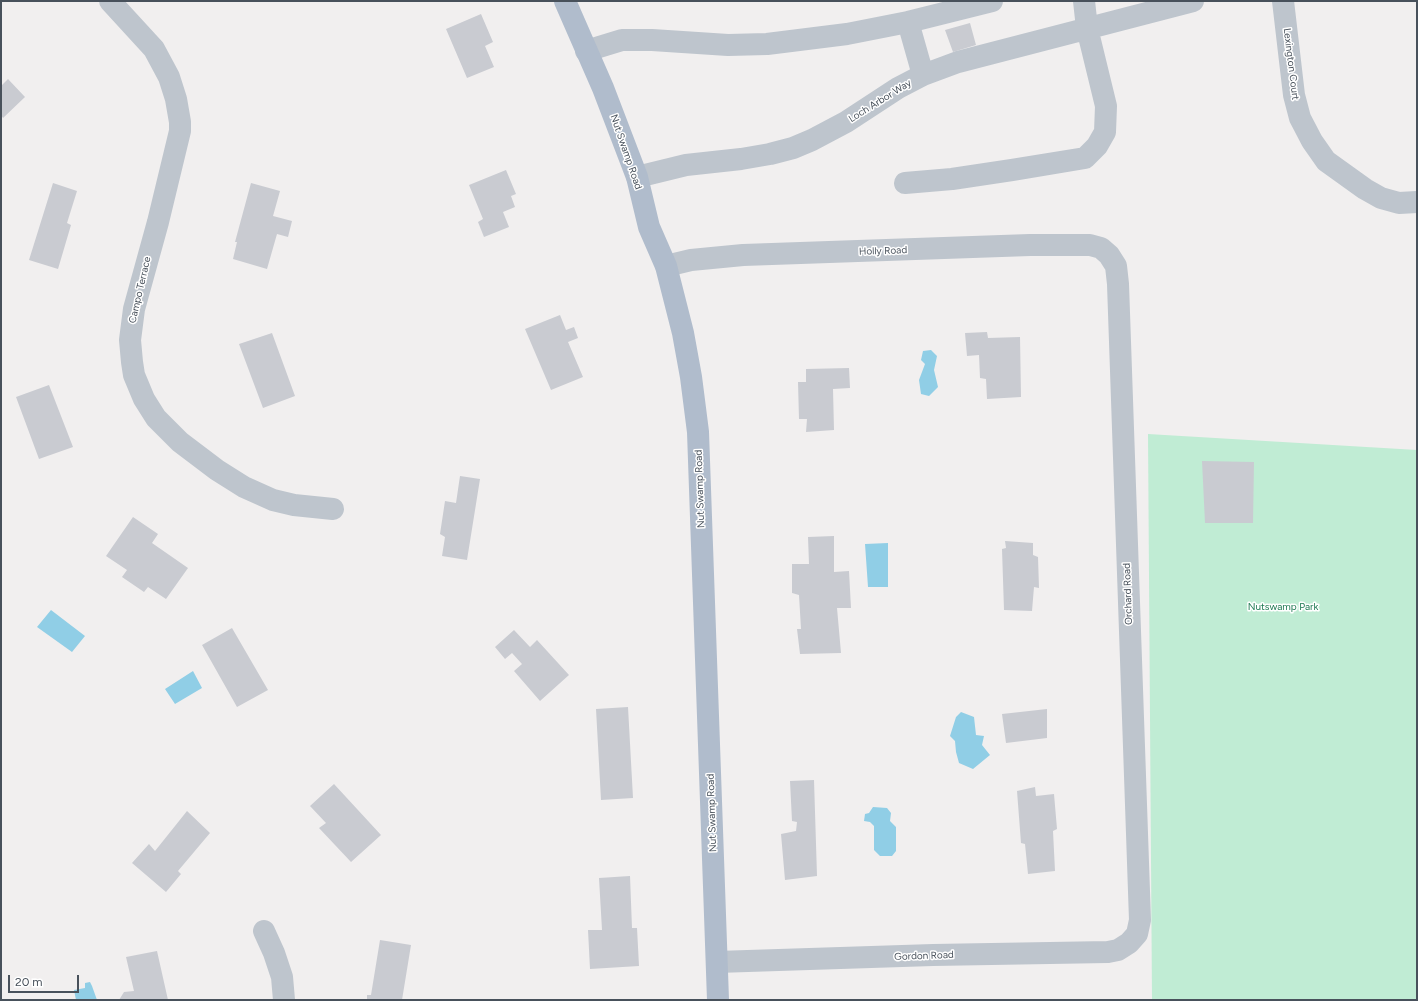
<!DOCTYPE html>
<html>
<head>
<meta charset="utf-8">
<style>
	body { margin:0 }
	#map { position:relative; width:1418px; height:1001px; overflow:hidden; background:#f1efef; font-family:Figtree,sans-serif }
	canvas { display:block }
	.frame { position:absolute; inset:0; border:2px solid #48515b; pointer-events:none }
	.scale { position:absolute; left:8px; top:975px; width:71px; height:18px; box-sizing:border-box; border:2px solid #48515b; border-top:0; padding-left:5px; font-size:12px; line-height:14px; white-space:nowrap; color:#48515b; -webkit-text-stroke:3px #fff; paint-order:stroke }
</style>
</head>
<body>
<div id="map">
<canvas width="1418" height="1001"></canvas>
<div class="frame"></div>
<div class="scale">20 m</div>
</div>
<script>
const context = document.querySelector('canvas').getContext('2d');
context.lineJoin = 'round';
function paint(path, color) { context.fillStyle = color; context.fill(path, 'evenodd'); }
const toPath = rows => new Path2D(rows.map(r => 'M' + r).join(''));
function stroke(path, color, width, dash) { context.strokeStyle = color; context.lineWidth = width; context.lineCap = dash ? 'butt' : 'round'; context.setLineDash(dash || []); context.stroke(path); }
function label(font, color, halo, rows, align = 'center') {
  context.font = font + ' Figtree,sans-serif'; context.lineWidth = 3; context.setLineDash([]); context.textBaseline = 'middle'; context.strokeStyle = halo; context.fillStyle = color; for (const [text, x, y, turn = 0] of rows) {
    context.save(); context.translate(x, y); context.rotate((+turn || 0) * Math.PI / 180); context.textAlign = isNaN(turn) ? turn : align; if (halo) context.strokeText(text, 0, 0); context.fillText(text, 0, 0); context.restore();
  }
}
paint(toPath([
	[1148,434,1417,450,1417,1000,1152,1000]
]), '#c0ecd4');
paint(toPath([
	[931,350,937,356,934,370,938,387,929,396,921,394,919,380,925,364,921,360,923,351],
	[888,543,888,587,868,587,865,544],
	[51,610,85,636,72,652,37,627],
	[193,671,202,688,175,704,165,689],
	[961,712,974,717,976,735,984,736,982,745,990,755,973,769,959,763,956,752,955,741,950,736,956,717],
	[873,807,887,808,891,813,890,821,896,827,896,851,892,856,880,856,874,850,874,826,870,822,864,821,865,814,869,813],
	[90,982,92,986,97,1000,76,1000,74,990,85,988,85,983]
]), '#90cee6');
paint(toPath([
	[481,14,493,42,485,46,494,67,467,78,446,29],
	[970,23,976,45,953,52,945,30],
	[8,79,25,97,3,118,1,115,1,86],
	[506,170,516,194,511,196,515,207,503,212,509,227,484,237,478,222,483,219,469,185],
	[53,183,77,191,67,223,71,225,58,269,29,260],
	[251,183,280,191,273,216,292,221,288,237,277,234,267,269,233,259,237,242,235,242],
	[560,315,566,330,574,327,578,338,568,342,583,377,551,390,525,329],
	[987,332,988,338,1020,337,1021,397,987,399,986,379,980,378,979,355,967,356,965,333],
	[272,333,295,396,263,408,239,344],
	[849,368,850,388,833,389,834,430,806,432,807,419,799,419,798,382,806,382,806,369],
	[49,385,73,447,39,459,16,397],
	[1202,461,1254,462,1253,523,1205,523],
	[460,476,480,479,467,560,442,556,445,537,440,534,445,501,456,503],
	[133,517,158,534,152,543,188,568,166,599,148,587,144,592,122,577,127,570,106,556],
	[834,536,834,572,849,571,851,608,837,608,841,653,800,654,797,629,801,629,799,595,792,593,792,564,809,564,808,537],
	[1005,541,1033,543,1033,555,1038,557,1039,588,1034,587,1032,611,1004,610,1002,549,1006,548],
	[232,628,268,690,237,707,202,645],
	[514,630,530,647,537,640,569,675,540,701,514,671,522,664,512,653,505,659,495,647],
	[628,707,633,798,601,800,596,709],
	[1047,709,1047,738,1006,743,1002,714],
	[814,780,817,876,785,880,781,834,796,831,797,822,792,821,790,781],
	[334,784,381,835,351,862,319,828,326,823,310,806],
	[1035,787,1036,796,1054,794,1057,829,1053,831,1055,871,1028,874,1025,844,1021,843,1017,791],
	[187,811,210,833,178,871,181,874,166,892,132,863,149,844,155,851],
	[630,876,632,928,637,928,639,966,590,969,588,930,602,930,599,878],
	[380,940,411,945,402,1000,367,1000,367,995,371,995],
	[157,951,168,1000,119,1000,124,992,134,991,126,957]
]), '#c9cbd1');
stroke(toPath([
	[110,1,154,49,169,77,176,99,180,122,180,131,158,222,134,309,130,340,132,362,134,375,144,399,156,418,180,442,217,470,244,487,273,500,294,505,333,509],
	[1283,1,1294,95,1300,118,1312,141,1326,161,1365,189,1381,198,1399,203,1417,202],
	[908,22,923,75],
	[586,51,622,40,652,40,728,45,767,44,847,34,908,22,992,1],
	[637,177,686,165,741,159,770,154,793,148,812,140,846,122,898,88,923,75,958,62,1193,1],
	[905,183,952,179,1012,170,1085,158,1097,146,1105,132,1106,106,1087,28,1084,1],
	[666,266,691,260,743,255,1030,245,1090,245,1101,248,1109,255,1116,266,1118,284,1140,920,1137,934,1129,943,1118,950,1108,952,933,955,717,962],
	[264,931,274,953,282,977,284,1000]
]), '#bec5cd', 22);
stroke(toPath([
	[565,1,603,88,637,177,649,227,666,266,683,333,691,377,698,432,718,1000]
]), '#b0bccc', 22);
label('10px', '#48515b', '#fff', [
	["Lexington Court",1291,64,83],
	["Loch Arbor Way",880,101,-32],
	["Nut Swamp Road",626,152,71],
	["Holly Road",883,251,-2],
	["Campo Terrace",140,290,-77],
	["Nut Swamp Road",700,489,-92],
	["Orchard Road",1128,594,-92],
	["Nut Swamp Road",712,813,-92],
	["Gordon Road",924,956,-2]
]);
label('10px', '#1d7851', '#fff', [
	["Nutswamp Park",1283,607]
]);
</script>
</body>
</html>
